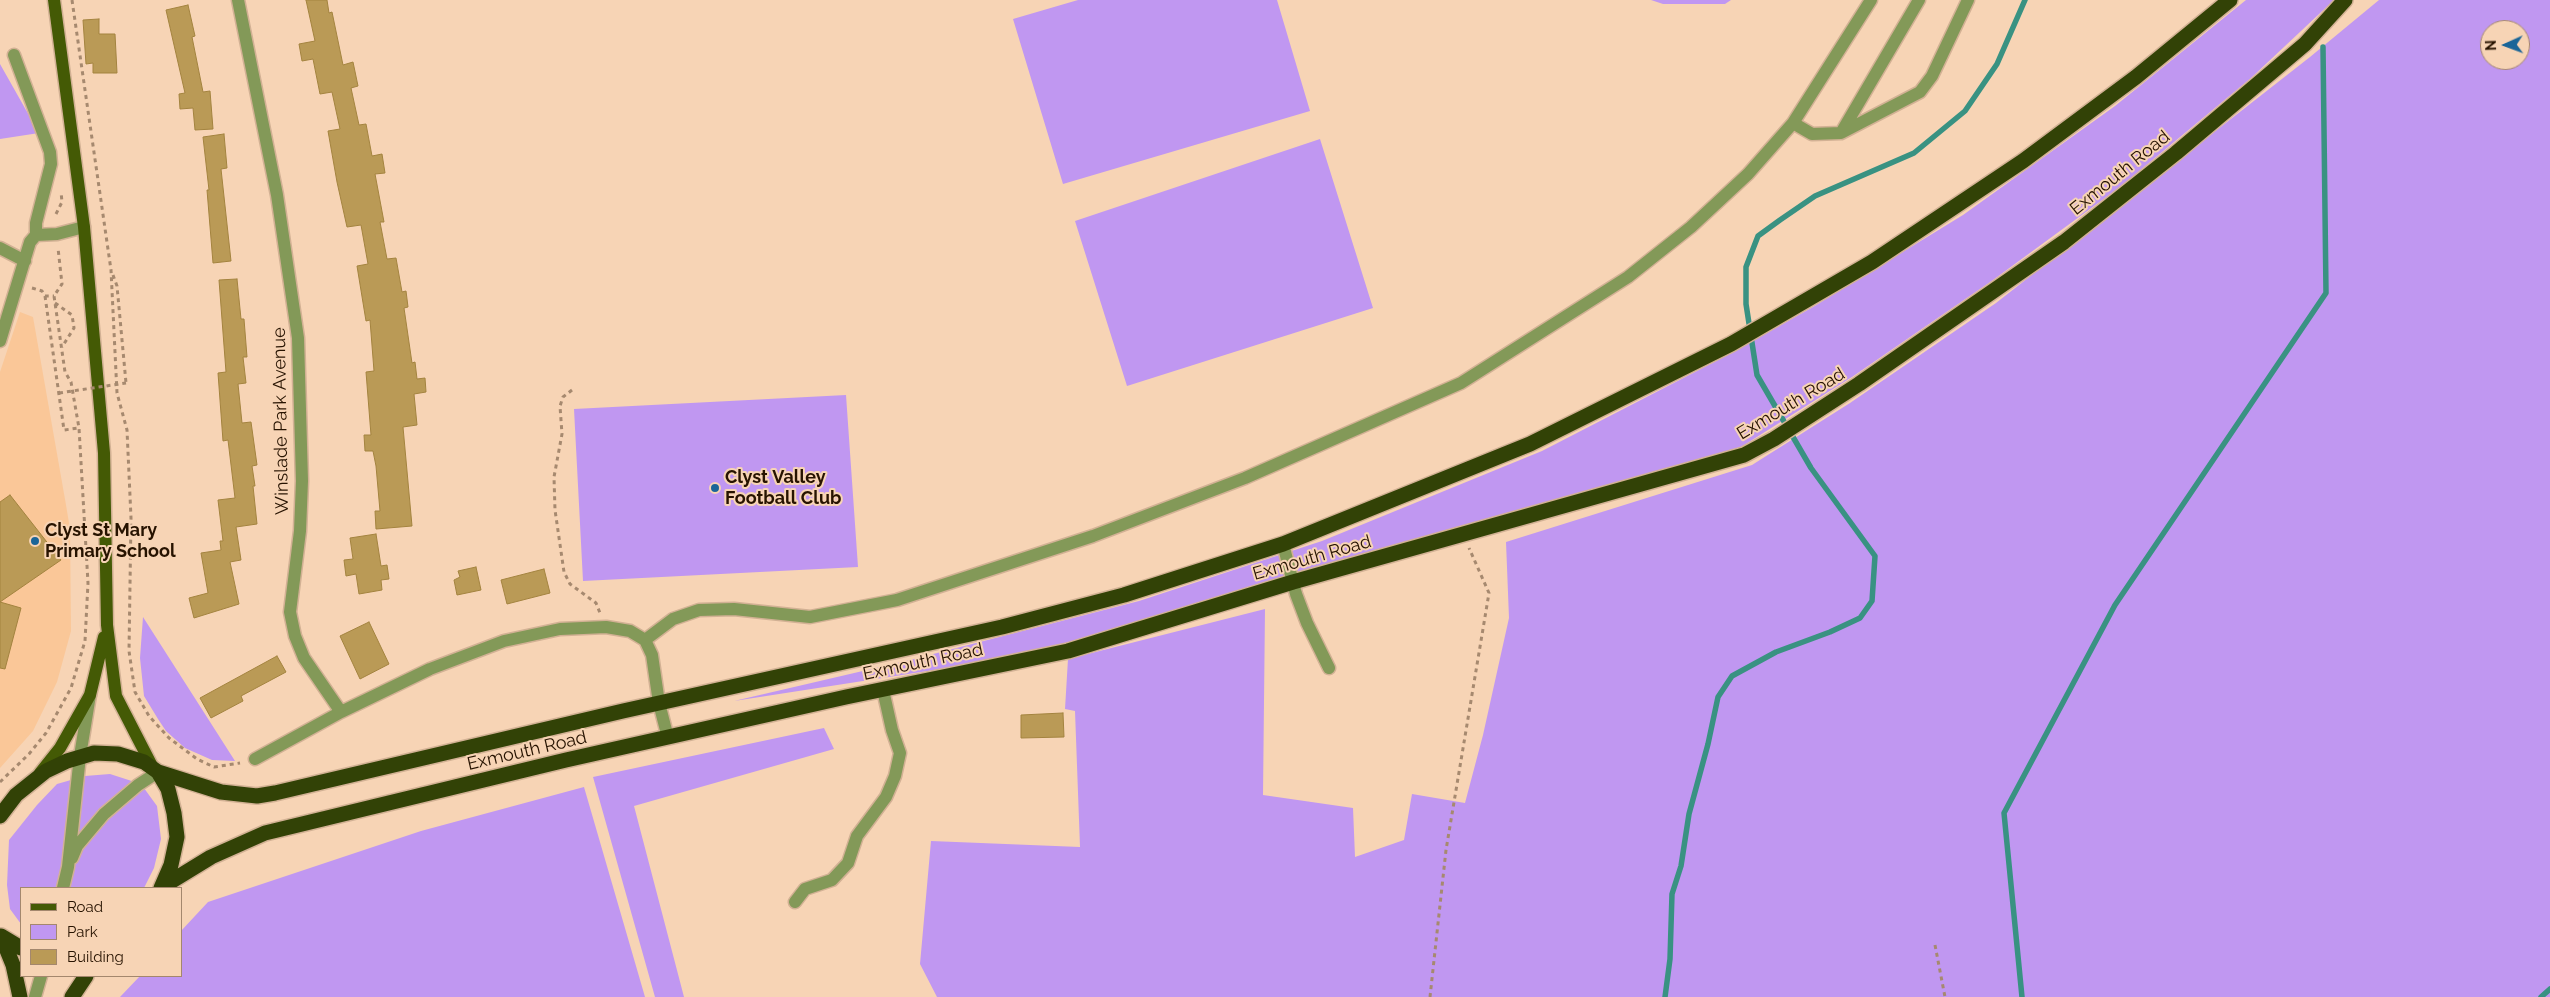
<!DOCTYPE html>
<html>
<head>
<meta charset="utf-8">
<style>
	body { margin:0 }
	#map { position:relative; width:2550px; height:997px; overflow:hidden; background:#f7d4b5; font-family:Raleway,sans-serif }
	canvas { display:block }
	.legend { position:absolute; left:20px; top:887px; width:162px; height:90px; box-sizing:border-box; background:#f7d4b5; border:1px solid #a4876d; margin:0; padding:6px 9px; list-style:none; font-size:15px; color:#271300 }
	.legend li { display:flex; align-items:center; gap:10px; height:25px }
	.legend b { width:25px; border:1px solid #a4876d }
	.north { position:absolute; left:2480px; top:20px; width:50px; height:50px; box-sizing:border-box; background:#f7d4b5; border:1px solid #a4876d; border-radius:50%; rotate:268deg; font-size:14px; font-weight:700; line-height:20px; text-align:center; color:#271300 }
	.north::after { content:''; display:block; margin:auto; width:18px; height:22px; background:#1a6598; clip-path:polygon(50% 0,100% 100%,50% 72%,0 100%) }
</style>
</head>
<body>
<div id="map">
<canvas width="2550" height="997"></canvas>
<ul class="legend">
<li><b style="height:6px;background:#445a05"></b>Road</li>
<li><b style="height:14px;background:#c097f1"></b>Park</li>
<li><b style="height:14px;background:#ba9a56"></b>Building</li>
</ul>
<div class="north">N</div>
</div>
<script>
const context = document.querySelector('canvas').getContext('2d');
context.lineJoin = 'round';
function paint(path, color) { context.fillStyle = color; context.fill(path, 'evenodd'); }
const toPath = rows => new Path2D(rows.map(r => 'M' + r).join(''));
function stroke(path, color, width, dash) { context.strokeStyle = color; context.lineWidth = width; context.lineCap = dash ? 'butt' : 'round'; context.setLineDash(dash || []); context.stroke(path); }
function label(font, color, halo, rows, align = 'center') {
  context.font = font + ' Raleway,sans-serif'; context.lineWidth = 4; context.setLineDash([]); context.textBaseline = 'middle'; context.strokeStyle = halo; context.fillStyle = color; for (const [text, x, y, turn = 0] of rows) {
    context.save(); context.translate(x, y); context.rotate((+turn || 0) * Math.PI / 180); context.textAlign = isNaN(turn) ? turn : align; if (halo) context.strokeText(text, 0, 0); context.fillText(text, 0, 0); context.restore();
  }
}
paint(toPath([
	[20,312,33,317,66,505,70,529,71,631,57,682,33,731,0,768,0,372]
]), '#fac798');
paint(toPath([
	[1078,0,1277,0,1310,111,1063,184,1013,19],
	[1651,0,1731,0,1725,4,1663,4],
	[2246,0,2334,0,2251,78,2120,187,1993,280,1852,377,1741,447,1352,557,1055,647,992,661,734,701,910,660,1139,601,1322,541,1542,451,1728,355,1813,307,1963,215,2115,106],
	[2379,0,2550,0,2550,997,937,997,920,964,931,841,1080,847,1075,711,1065,709,1068,659,1265,609,1263,795,1353,808,1355,857,1404,840,1412,794,1465,803,1483,735,1509,618,1506,542,1752,465,1850,403,1996,303,2310,57],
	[2490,30,2520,30,2520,60,2490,60],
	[0,64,39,133,0,139],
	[1320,139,1373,308,1127,386,1075,221],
	[846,395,858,567,583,581,574,409],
	[143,617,235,761,212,760,185,748,166,731,158,719,144,696,140,658],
	[824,728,834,749,634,806,684,997,655,997,593,777],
	[110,774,141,784,157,806,161,839,154,868,144,888,21,888,21,924,10,909,7,885,9,840,37,805,57,784,85,776],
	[584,787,645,997,120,997,140,976,181,976,181,931,208,902,421,831]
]), '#c097f1');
stroke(toPath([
	[1665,997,1670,959,1672,894,1681,866,1689,814,1708,744,1718,697,1732,676,1776,652,1830,632,1860,618,1872,601,1875,556,1811,468,1757,375,1746,304,1746,267,1758,236,1780,220,1815,196,1914,153,1965,111,1997,64,2025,0],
	[2022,997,2004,813,2115,605,2326,293,2323,47],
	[2541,997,2550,989]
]), '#399282', 5.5);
const building = toPath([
	[306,0,327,0,329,13,332,12,343,65,353,62,358,86,351,88,359,125,366,124,372,156,382,154,385,173,375,174,384,222,380,222,387,259,396,258,402,292,406,291,408,307,404,308,412,363,415,362,417,379,425,378,426,392,414,394,417,425,403,427,412,526,376,529,375,511,380,511,376,466,373,451,365,451,364,435,371,435,366,372,374,371,370,320,366,321,357,266,368,264,361,225,347,227,337,182,328,131,340,129,332,92,320,94,313,59,302,61,299,44,315,41,306,0],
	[188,5,195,36,192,37,203,92,210,91,213,129,195,130,193,108,180,109,179,94,185,93,166,10,188,5],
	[99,19,99,34,115,34,117,73,93,73,93,63,86,64,83,20,99,19],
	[224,134,227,168,221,169,231,261,213,263,207,190,209,190,203,137,224,134],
	[237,279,241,319,244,319,247,357,243,357,246,383,238,384,242,423,251,422,257,465,252,466,255,486,253,486,257,524,236,527,241,560,230,562,239,604,194,618,189,598,208,593,201,553,221,550,220,541,223,541,218,500,235,498,228,440,223,441,218,373,226,372,219,280,237,279],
	[10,495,61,560,0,602,0,502,10,495],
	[376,534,381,566,387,565,389,579,381,580,382,590,359,594,356,574,346,576,344,560,353,559,350,538,376,534],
	[476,567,481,590,457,595,454,580,460,577,458,571,476,567],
	[544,569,550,593,507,604,501,580,544,569],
	[0,602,21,608,5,669,0,668,0,602],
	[369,622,389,664,360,679,340,636,369,622],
	[277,656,286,672,241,696,243,701,211,718,200,698,277,656],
	[1063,713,1064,737,1021,738,1021,715,1063,713]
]);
paint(building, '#ba9a56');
stroke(building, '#a3833f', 1);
const minor = toPath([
	[238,0,277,195,298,338,302,481,300,531,290,612,295,636,304,658,341,712,430,669,504,641,560,629,606,627,630,631,645,640,652,655,659,703,668,738],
	[14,55,50,152,51,164,36,223,36,235],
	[1793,123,1812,134,1841,133,1919,0],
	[1841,133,1920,92,1932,76,1968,0],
	[0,248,25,261],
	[0,341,30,242,36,235,57,234,84,227],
	[1283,544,1296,594,1307,623,1329,668],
	[645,640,673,619,699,610,734,609,810,617,897,600,1093,536,1245,478,1461,383,1628,277,1691,227,1748,174,1793,123,1871,0],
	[255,759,341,712],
	[72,858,77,846,104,814,138,785,158,772],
	[63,888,68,867,80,756,90,695],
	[795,902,805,889,832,880,848,863,857,836,886,797,895,776,900,753,892,730,883,690],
	[35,997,41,976]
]);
const major = toPath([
	[54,0,84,227,104,453,107,625,116,696,152,766],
	[40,773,60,748,90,695,104,637]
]);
const highway = toPath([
	[158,772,221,792,257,796,275,793,623,711,1002,627,1124,595,1283,544,1530,444,1731,344,1872,262,2023,161,2136,77,2230,0],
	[0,816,16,795,46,771,67,761,94,753,118,754,144,762,158,772,168,789,174,813,177,837,171,865,161,888],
	[162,887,211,857,265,833,566,760,846,697,1068,651,1293,582,1744,455,1774,439,1859,384,2064,242,2176,153,2305,44,2345,0],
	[1,936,21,948],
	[2,938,13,965,20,997],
	[72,997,86,976]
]);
stroke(minor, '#d2b194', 15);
stroke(major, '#d2b194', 15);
stroke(highway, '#d2b194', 18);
stroke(toPath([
	[72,0,111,270,117,393,127,430,131,518,129,651,135,692,149,716,169,738,197,759,214,767,240,763],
	[56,214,62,202,61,192],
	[113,275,117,286,126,383],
	[32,288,42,291,45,296,54,296],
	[45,296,64,430,79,428],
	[55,303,72,315,74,328,62,347],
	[572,390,563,397,560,406,562,434,554,477,555,510,564,572,570,584,596,603,600,613],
	[0,782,29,754,46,733,71,688,85,641,88,583,79,428,71,382,65,372,54,296,62,284,58,248],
	[1935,945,1945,997],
	[1430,997,1446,850,1489,593,1469,548]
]), '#a6896f', 3, [4, 4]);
stroke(minor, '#839958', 12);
stroke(major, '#445a05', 12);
stroke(highway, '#324206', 15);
stroke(toPath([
	[59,393,126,383]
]), '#a6896f', 3, [4, 4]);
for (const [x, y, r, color] of [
	[715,488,5,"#1a6598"],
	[35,541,5,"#1a6598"]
]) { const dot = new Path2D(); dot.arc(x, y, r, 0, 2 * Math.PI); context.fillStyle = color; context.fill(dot); stroke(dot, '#f7d4b5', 2); }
label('18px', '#271300', '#f7d4b5', [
	["Exmouth Road",2120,173,-39],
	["Exmouth Road",1791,404,-31],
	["Winslade Park Avenue",281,421,-91],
	["Exmouth Road",1312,558,-16],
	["Exmouth Road",923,662,-12],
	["Exmouth Road",527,751,-13]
]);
label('bold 18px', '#271300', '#f7d4b5', [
	["Clyst Valley",725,478],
	["Football Club",725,499],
	["Clyst St Mary",45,531],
	["Primary School",45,552]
], 'left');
</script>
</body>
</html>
